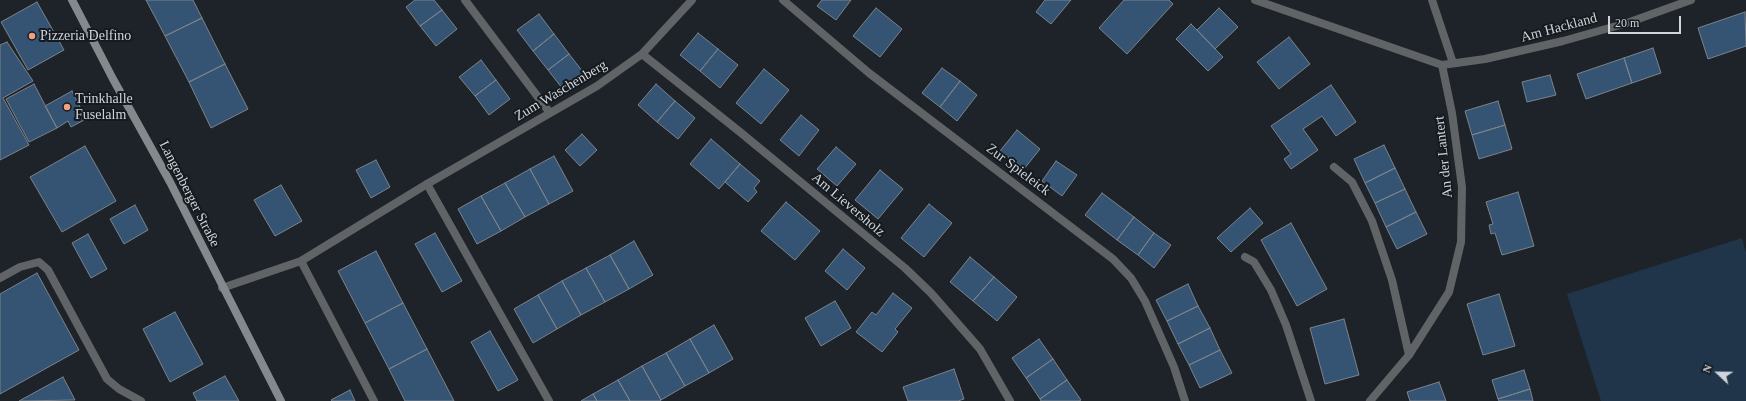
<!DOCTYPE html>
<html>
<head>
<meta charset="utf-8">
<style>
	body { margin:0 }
	#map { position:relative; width:1746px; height:401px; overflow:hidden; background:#1e2329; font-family:Georgia,serif }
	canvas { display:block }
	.north { position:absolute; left:1698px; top:353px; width:40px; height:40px; -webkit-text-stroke:3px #141a1f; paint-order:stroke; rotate:292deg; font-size:11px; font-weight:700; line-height:16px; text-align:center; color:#d1d5d9 }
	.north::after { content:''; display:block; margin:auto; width:14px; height:18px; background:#d1d5d9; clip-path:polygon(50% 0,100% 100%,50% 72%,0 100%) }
	.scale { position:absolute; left:1608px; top:16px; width:73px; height:18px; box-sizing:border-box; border:2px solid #d1d5d9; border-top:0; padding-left:5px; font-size:12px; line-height:14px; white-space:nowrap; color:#d1d5d9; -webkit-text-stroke:3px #141a1f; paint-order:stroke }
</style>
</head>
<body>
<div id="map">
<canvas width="1746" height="401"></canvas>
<div class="north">N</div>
<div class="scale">20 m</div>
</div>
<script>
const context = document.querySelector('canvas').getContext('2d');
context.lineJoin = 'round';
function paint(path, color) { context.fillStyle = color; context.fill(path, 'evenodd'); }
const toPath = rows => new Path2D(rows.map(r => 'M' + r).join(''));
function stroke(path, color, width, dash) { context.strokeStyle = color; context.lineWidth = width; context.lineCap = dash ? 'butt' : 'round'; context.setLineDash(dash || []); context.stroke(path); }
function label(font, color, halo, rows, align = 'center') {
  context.font = font + ' Georgia,serif'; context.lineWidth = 4; context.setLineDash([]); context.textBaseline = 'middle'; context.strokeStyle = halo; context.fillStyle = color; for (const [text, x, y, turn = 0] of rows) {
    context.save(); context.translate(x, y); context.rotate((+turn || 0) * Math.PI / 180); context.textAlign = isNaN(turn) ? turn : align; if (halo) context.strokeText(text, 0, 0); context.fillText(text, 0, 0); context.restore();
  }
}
paint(toPath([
	[1742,238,1746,253,1746,401,1601,401,1567,294]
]), '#20354a');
const building = toPath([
	[146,0,193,0,202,18,165,36,146,0],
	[415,0,434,0,442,10,420,26,406,7,415,0],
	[822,0,851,0,836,20,817,6,822,0],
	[1045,0,1071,0,1051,24,1036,12,1045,0],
	[1124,0,1169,0,1173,4,1127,54,1099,28,1124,0],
	[37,2,64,50,28,70,1,22,37,2],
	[876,8,902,29,880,57,853,36,876,8],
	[1219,8,1238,27,1215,49,1197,30,1219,8],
	[442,10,457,29,436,46,420,26,442,10],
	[1745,12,1746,46,1708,59,1698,28,1745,12],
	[539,14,554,34,533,51,517,30,539,14],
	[202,18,225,64,189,82,165,36,202,18],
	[1191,24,1223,57,1208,71,1176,39,1191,24],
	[698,33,718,49,700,71,680,55,698,33],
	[554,34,569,54,548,70,533,51,554,34],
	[1289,37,1310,64,1279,89,1257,62,1289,37],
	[7,42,33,81,3,98,29,145,0,160,0,45,7,42],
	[1653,48,1661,73,1632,83,1624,58,1653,48],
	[718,49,738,65,720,88,700,71,718,49],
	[569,54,583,72,562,88,548,70,569,54],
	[1624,58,1632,83,1586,99,1577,74,1624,58],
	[481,60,496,80,475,96,459,77,481,60],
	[225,64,248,109,211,128,189,82,225,64],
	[942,68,960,81,940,107,922,93,942,68],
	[764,69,789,90,761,124,736,103,764,69],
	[1550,75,1556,95,1527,102,1522,82,1550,75],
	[496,80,510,99,489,115,475,96,496,80],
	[960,81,977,95,957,121,940,107,960,81],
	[34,84,57,128,29,142,6,99,34,84],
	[656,84,675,101,657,122,638,105,656,84],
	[1331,85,1356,122,1336,136,1322,116,1303,129,1318,150,1291,169,1284,159,1291,154,1271,126,1331,85],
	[72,91,86,119,71,127,68,121,57,128,45,106,72,91],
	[675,101,695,118,678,139,657,122,675,101],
	[1498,101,1505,125,1472,135,1465,111,1498,101],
	[801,115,819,130,799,156,780,140,801,115],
	[1505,125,1512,149,1479,159,1472,135,1505,125],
	[1017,130,1040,149,1024,169,1000,151,1017,130],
	[582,134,597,150,580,166,565,150,582,134],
	[711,139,740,164,719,189,690,164,711,139],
	[1384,145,1395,168,1365,183,1354,159,1384,145],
	[85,146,116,201,62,232,30,177,85,146],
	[836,147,856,164,837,186,817,169,836,147],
	[554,156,573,191,549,204,530,169,554,156],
	[376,160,390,187,371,198,356,170,376,160],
	[1056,161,1077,175,1062,196,1042,181,1056,161],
	[740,164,760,181,754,188,757,192,748,202,725,182,740,164],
	[1395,168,1405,189,1375,203,1365,183,1395,168],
	[530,169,549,204,525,217,505,183,530,169],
	[880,170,903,189,878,219,855,200,880,170],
	[505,183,525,217,501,231,481,196,505,183],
	[281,185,302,221,275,236,254,200,281,185],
	[1405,189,1416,212,1386,227,1375,203,1405,189],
	[1518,192,1534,246,1502,255,1495,233,1491,234,1489,225,1493,224,1486,202,1518,192],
	[1102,193,1134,217,1117,240,1085,215,1102,193],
	[481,196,501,231,477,244,458,209,481,196],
	[786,202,820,231,795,260,761,231,786,202],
	[929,204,952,223,924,257,901,238,929,204],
	[135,205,148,230,124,244,110,219,135,205],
	[1250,208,1263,223,1231,252,1217,238,1250,208],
	[1416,212,1427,234,1397,249,1386,227,1416,212],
	[1134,217,1154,233,1138,255,1117,240,1134,217],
	[1291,223,1327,289,1297,306,1261,240,1291,223],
	[435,233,462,281,442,292,415,244,435,233],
	[1154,233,1171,245,1154,268,1138,255,1154,233],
	[88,234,107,269,91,278,72,243,88,234],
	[634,241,653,275,629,289,610,255,634,241],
	[843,249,865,268,847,290,825,271,843,249],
	[376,251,403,303,365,323,338,271,376,251],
	[610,255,629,289,605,302,586,268,610,255],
	[970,257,994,277,973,301,950,282,970,257],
	[586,268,605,302,581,315,562,281,586,268],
	[37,273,79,350,0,394,0,294,37,273],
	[994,277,1017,297,997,321,973,301,994,277],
	[562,281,581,315,557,329,538,295,562,281],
	[1188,284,1198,306,1167,321,1156,300,1188,284],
	[893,293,912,308,895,329,898,332,882,352,856,332,872,312,876,315,893,293],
	[1499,294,1515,346,1483,355,1467,304,1499,294],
	[538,295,557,329,533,343,514,309,538,295],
	[835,301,851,328,821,346,805,318,835,301],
	[403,303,427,349,389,369,365,323,403,303],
	[1198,306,1210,328,1178,344,1167,321,1198,306],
	[175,312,203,364,170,382,143,329,175,312],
	[1344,319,1359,375,1325,384,1310,328,1344,319],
	[714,325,733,359,709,373,690,339,714,325],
	[1210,328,1220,350,1189,365,1178,344,1210,328],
	[490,331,518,380,498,391,471,342,490,331],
	[690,339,709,373,685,386,666,353,690,339],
	[1039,339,1053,359,1026,378,1012,358,1039,339],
	[427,349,454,401,405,401,389,369,427,349],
	[1220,350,1232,373,1200,388,1189,365,1220,350],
	[666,353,685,386,661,400,642,366,666,353],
	[1053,359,1067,380,1040,399,1026,378,1053,359],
	[642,366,661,400,660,401,630,401,618,380,642,366],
	[954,369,964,399,958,401,908,401,903,387,954,369],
	[1524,370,1530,389,1498,399,1492,380,1524,370],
	[225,376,239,401,197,401,193,393,225,376],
	[63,377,75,400,19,401,63,377],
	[618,380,630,401,597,401,593,394,618,380],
	[1067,380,1081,400,1079,401,1041,401,1040,399,1067,380],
	[1439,382,1446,401,1410,401,1407,392,1439,382],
	[1530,389,1533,401,1499,401,1498,399,1530,389],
	[350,390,355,401,332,401,331,400,350,390],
	[593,394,597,401,581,401,593,394]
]);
paint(building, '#355473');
stroke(building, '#7c838a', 1);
stroke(toPath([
	[1432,0,1453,63],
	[427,184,549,401],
	[301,261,374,401],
	[0,278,20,267,39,262,48,270,107,379,119,389,141,401]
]), '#616467', 8);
stroke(toPath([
	[465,0,550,113],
	[783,0,869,73,1113,259,1131,278,1145,301,1174,367,1185,401],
	[1255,0,1442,65,1485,59,1563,41,1627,23,1691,0],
	[642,54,740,132,905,268,931,293,980,349,1010,401],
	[1334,167,1352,182,1372,221,1392,280,1409,355],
	[1245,257,1254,262,1271,290,1286,325,1311,401],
	[222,288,301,261,427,184,597,86,642,54,692,0],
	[1370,401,1409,355,1449,292,1461,242,1462,187,1452,113,1442,65]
]), '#616467', 8);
stroke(toPath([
	[72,0,113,79,170,182,281,401]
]), '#84898e', 8);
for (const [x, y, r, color] of [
	[32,36,4,"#f39f82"],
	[67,107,4,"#f39f82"]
]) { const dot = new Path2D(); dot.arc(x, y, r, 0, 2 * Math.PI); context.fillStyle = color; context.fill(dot); stroke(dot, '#141a1f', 1.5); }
label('14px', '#d1d5d9', '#141a1f', [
	["Am Hackland",1559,28,-15],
	["Zum Waschenberg",561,91,-31],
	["An der Lantert",1444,157,-96],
	["Zur Spieleick",1018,170,37],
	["Langenberger Straße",189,194,63],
	["Am Lieversholz",848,205,40]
]);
label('14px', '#d1d5d9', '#141a1f', [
	["Pizzeria Delfino",40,36],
	["Trinkhalle",75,99],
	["Fuselalm",75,115]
], 'left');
</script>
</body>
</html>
